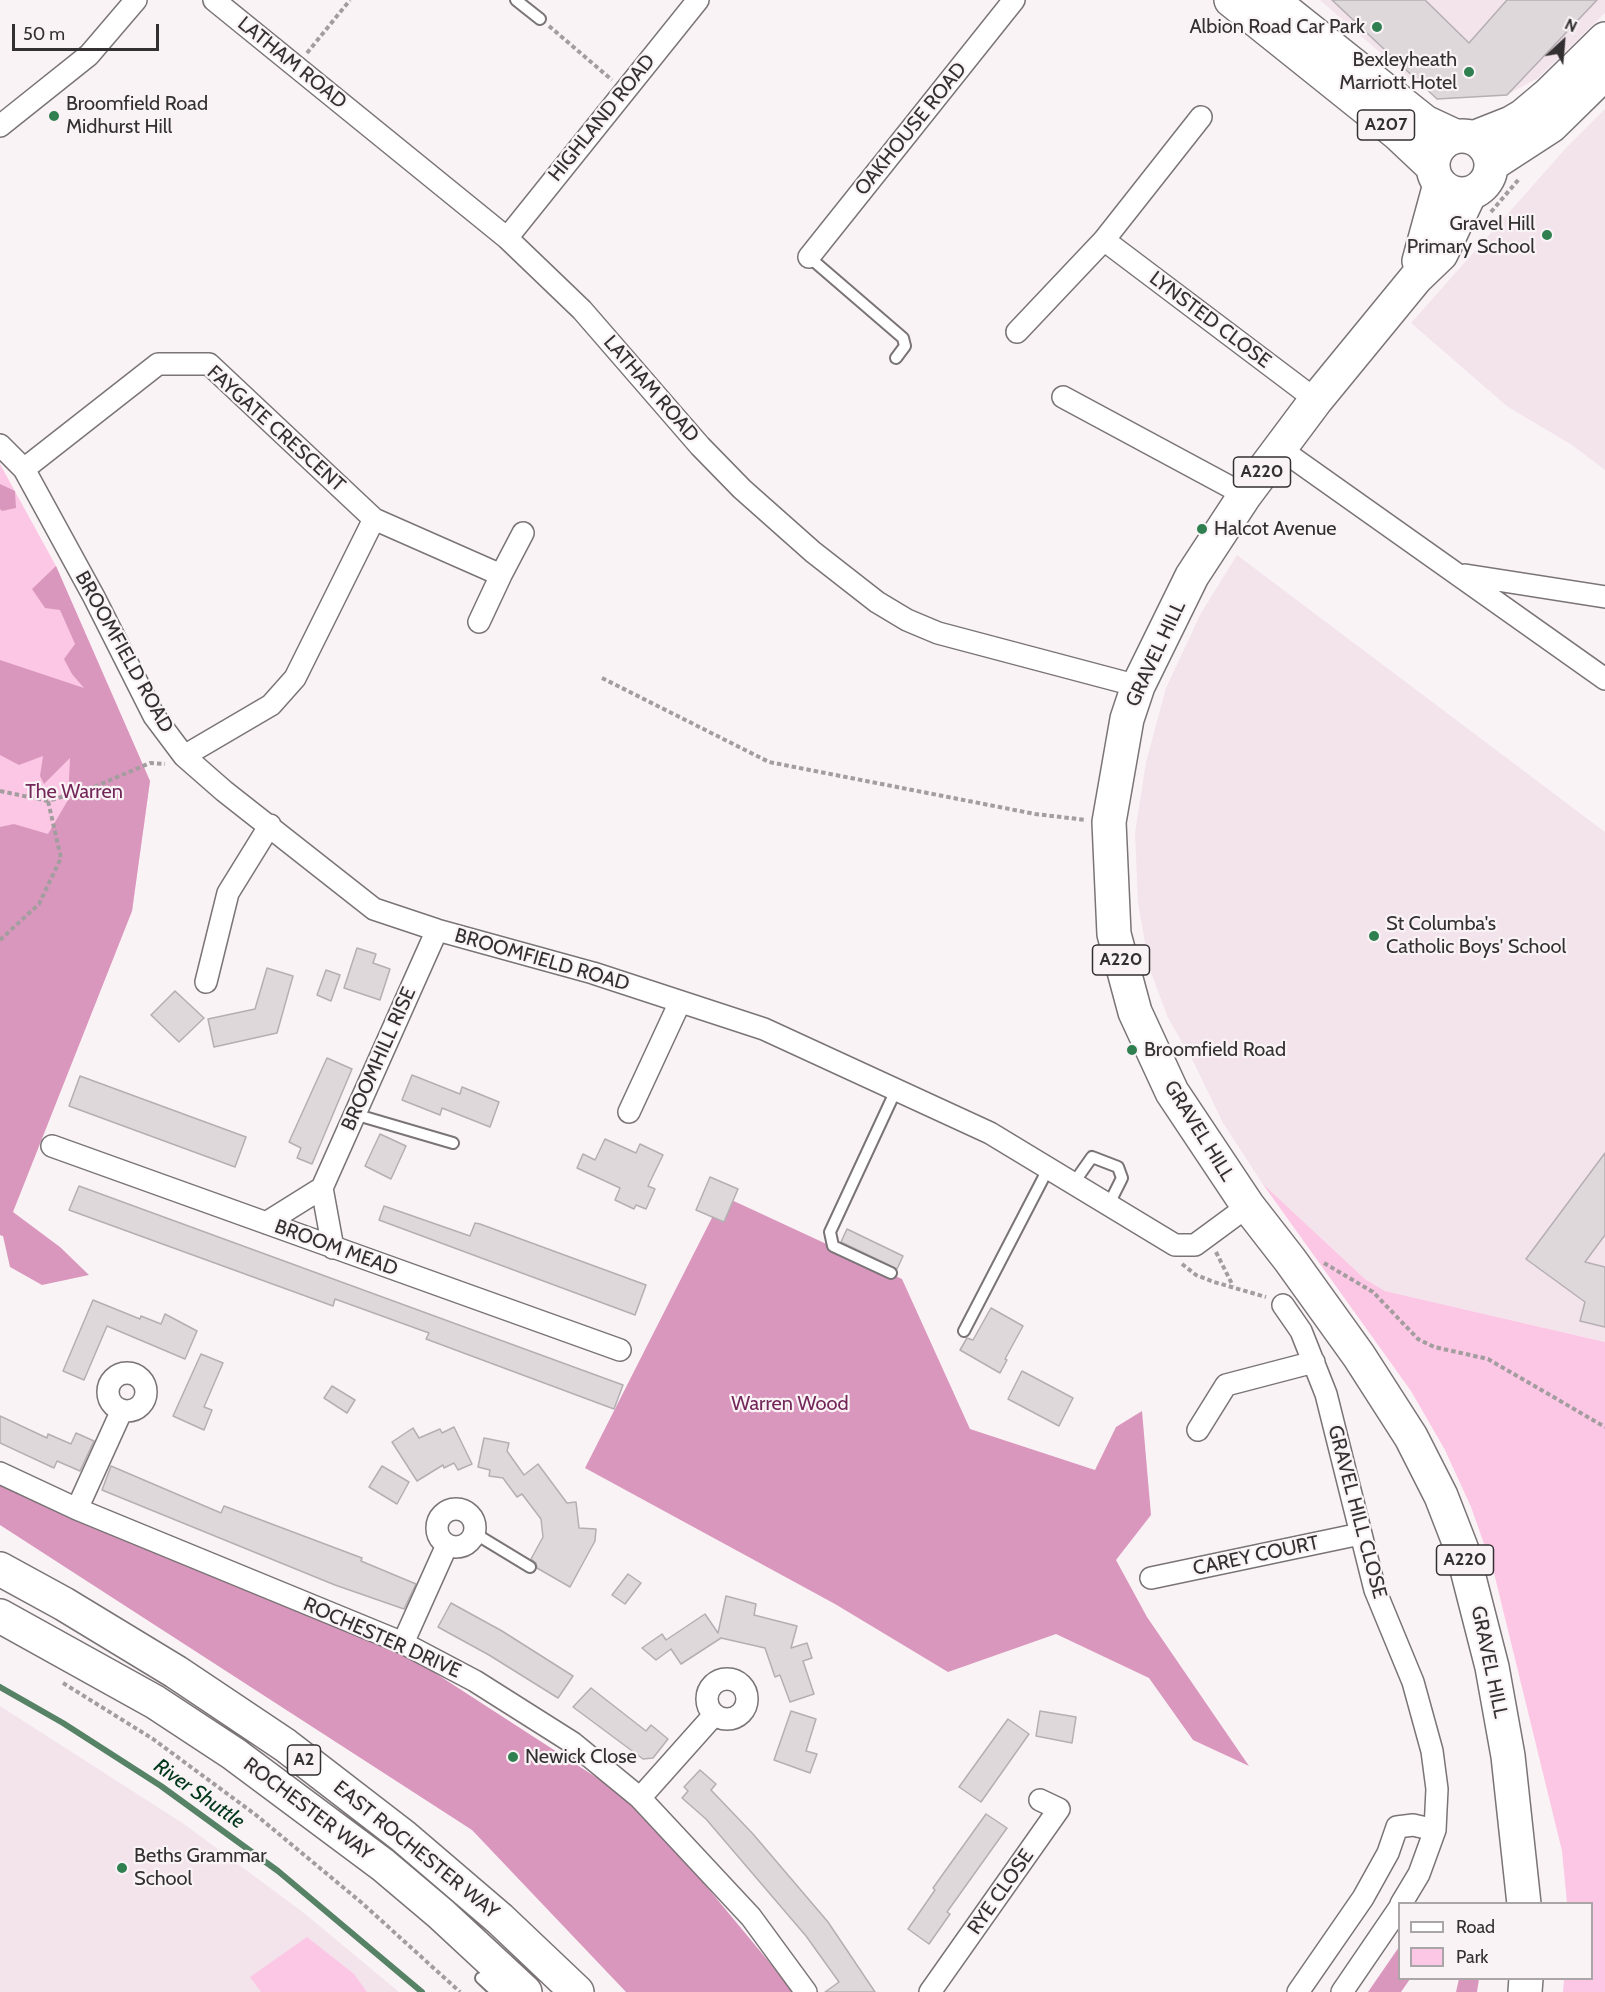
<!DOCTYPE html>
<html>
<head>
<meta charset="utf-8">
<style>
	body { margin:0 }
	#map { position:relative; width:1605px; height:1992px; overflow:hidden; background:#faf3f6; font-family:Cabin,sans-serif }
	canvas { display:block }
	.legend { position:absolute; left:1398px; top:1902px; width:195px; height:78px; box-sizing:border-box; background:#faf3f6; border:2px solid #aaa5a7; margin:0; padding:8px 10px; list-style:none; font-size:18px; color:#333031 }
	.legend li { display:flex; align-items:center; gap:12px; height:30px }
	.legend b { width:30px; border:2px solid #aaa5a7 }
	.north { position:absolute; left:1533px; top:12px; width:60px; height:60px; -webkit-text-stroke:4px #faf3f6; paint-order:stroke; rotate:26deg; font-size:16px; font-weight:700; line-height:24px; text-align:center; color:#333031 }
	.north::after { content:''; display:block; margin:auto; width:21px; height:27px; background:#333031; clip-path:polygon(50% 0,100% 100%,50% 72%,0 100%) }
	.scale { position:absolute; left:12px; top:24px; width:147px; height:27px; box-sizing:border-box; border:3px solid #333031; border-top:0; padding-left:8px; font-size:18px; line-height:21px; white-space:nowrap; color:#333031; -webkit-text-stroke:4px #faf3f6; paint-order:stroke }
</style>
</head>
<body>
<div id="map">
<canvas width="1605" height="1992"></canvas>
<ul class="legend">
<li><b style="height:8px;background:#fff"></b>Road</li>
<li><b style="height:16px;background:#fcc7e4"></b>Park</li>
</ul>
<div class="north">N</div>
<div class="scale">50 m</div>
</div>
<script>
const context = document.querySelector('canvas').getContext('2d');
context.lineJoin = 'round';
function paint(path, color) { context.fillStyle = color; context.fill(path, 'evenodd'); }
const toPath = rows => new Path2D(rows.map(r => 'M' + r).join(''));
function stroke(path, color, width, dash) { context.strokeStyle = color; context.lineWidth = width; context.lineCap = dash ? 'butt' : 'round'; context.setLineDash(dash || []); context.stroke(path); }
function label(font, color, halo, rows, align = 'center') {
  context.font = font + ' Cabin,sans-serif'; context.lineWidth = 4.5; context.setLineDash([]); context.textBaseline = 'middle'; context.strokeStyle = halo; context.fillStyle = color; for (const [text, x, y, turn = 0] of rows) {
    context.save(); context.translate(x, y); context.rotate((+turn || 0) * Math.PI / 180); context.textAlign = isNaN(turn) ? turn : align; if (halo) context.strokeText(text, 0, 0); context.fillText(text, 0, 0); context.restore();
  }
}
paint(toPath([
	[1320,0,1605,0,1605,13,1538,78,1505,96,1446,98,1409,78],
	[1605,109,1605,470,1572,445,1508,407,1411,323,1566,148],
	[1237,555,1605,832,1605,1342,1385,1291,1365,1279,1262,1183,1223,1123,1194,1063,1168,1018,1150,970,1138,903,1135,833,1146,762,1166,688,1201,613],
	[0,1706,184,1824,304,1913,399,1992,0,1992]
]), '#f3e4ec');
paint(toPath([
	[0,464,56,566,150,781,132,911,3,1236,0,1235],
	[1262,1183,1365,1279,1385,1291,1605,1342,1605,1992,1563,1992,1564,1979,1592,1978,1592,1904,1567,1903,1562,1851,1493,1569,1471,1507,1445,1450,1411,1391],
	[307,1937,354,1974,367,1992,261,1992,250,1977]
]), '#fcc7e4');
paint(toPath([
	[0,484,15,491,16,508,2,511,0,509],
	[56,566,150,781,132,911,13,1212,60,1247,89,1275,42,1285,10,1267,3,1236,0,1235,0,827,14,824,48,834,68,800,70,758,44,784,40,776,43,756,19,765,0,755,0,660,84,688,72,674,64,659,75,644,60,610,45,608,32,589],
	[723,1196,902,1279,970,1429,1095,1470,1116,1427,1142,1411,1151,1515,1116,1560,1147,1617,1249,1766,1193,1740,1149,1678,1056,1634,948,1672,835,1604,585,1468],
	[0,1476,398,1649,639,1805,794,1992,626,1992,472,1830,0,1525],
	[1399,1947,1400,1978,1410,1979,1401,1992,1368,1992],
	[1459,1979,1479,1979,1477,1992,1456,1992]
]), '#da97bd');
stroke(toPath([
	[0,1687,63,1723,161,1786,278,1871,422,1992]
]), '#568366', 6);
const building = toPath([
	[1332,0,1425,0,1469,43,1507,0,1597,0,1507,95,1437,99,1332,0],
	[357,948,376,954,373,963,390,969,380,1000,344,988,357,948],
	[267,968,293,976,277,1033,214,1047,208,1019,255,1009,267,968],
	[326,970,340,975,331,1001,317,995,326,970],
	[175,991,204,1018,179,1042,151,1015,175,991],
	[327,1058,352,1069,312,1164,297,1158,301,1148,289,1142,327,1058],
	[412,1075,460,1094,462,1087,499,1102,490,1127,442,1108,440,1115,402,1100,412,1075],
	[80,1076,246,1137,235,1167,69,1106,80,1076],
	[380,1134,406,1146,391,1179,365,1166,380,1134],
	[605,1139,636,1153,640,1144,663,1155,648,1186,655,1189,646,1209,636,1205,634,1209,615,1200,620,1188,577,1168,583,1154,595,1160,605,1139],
	[1605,1153,1605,1235,1585,1262,1605,1267,1605,1327,1580,1321,1585,1302,1526,1259,1605,1153],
	[710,1177,738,1189,724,1222,696,1210,710,1177],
	[79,1186,623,1385,614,1409,426,1339,429,1333,335,1299,333,1306,69,1210,79,1186],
	[384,1206,470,1236,475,1223,480,1224,646,1285,635,1315,379,1220,384,1206],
	[847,1229,903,1256,897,1269,841,1242,847,1229],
	[93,1300,140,1319,141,1316,161,1324,165,1314,197,1331,185,1359,107,1326,84,1380,63,1371,93,1300],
	[991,1308,1023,1326,1005,1359,1007,1360,1000,1373,960,1350,967,1338,973,1340,991,1308],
	[201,1354,223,1363,204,1407,212,1410,204,1430,173,1416,201,1354],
	[1022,1371,1073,1398,1059,1426,1008,1399,1022,1371],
	[332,1386,355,1400,347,1413,324,1398,332,1386],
	[0,1416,47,1438,48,1434,71,1444,76,1433,94,1441,80,1471,57,1461,54,1468,0,1443,0,1416],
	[454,1427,472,1464,458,1470,454,1463,444,1468,443,1465,417,1481,392,1442,413,1428,419,1438,440,1429,442,1433,454,1427],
	[484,1438,509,1443,507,1451,524,1475,538,1464,567,1503,576,1502,579,1528,596,1529,595,1541,570,1587,537,1568,536,1563,531,1559,543,1537,541,1519,522,1494,517,1497,503,1478,489,1476,490,1470,478,1467,484,1438],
	[111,1466,221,1513,224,1506,362,1558,361,1561,416,1584,404,1609,335,1585,102,1490,111,1466],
	[382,1466,409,1482,397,1504,369,1487,382,1466],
	[628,1574,641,1583,625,1604,612,1595,628,1574],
	[726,1596,756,1604,754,1615,797,1626,791,1648,807,1643,812,1658,803,1661,814,1694,790,1702,780,1675,775,1677,765,1648,721,1638,681,1664,671,1649,656,1660,642,1648,662,1634,666,1640,705,1614,718,1633,726,1596],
	[451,1603,502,1631,573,1676,558,1698,489,1655,438,1627,451,1603],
	[591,1688,646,1731,651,1725,668,1739,653,1758,643,1759,573,1707,591,1688],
	[791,1711,816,1719,806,1751,817,1754,810,1773,774,1760,791,1711],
	[1040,1711,1076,1717,1072,1743,1036,1736,1040,1711],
	[1008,1719,1029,1734,981,1802,959,1787,1008,1719],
	[700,1770,716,1784,711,1790,753,1834,828,1922,875,1992,825,1992,839,1982,806,1936,706,1819,682,1798,688,1791,684,1787,700,1770],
	[986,1814,1007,1828,947,1912,950,1914,929,1944,908,1929,935,1890,933,1888,986,1814]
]);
paint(building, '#dfd8db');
stroke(building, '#b5aeb2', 1.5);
const lane = toPath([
	[516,0,540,19],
	[809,257,903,338,905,346,896,358],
	[354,1114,453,1143],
	[1073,1184,1092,1157,1118,1167,1122,1178,1108,1206],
	[891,1273,833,1246,830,1232,896,1090],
	[964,1331,1048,1169],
	[474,1533,530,1567],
	[481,1978,496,1992]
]);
const street = toPath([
	[214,0,507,238,582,310,700,446,742,489,813,552,877,602,907,620,938,633,1138,686],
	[1201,117,1104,240,1316,400],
	[0,126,89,55,136,0],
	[507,238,698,0],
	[809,257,1014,0],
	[1017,332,1104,240],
	[1063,397,1245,495],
	[0,445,24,469,94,597,154,716,184,756,224,791,374,909,437,930,593,973,764,1029,990,1133,1175,1245,1195,1245,1248,1206],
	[1279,448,1605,679],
	[24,469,158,364,209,364,374,519,295,678,271,705,184,756],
	[374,519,501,575,479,622],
	[501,575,523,533],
	[1465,575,1605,597],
	[206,982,228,893,270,825],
	[629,1112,680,1002],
	[52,1146,620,1350],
	[322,1188,333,1248],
	[266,1223,322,1188,437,930],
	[1283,1305,1301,1331,1326,1394,1375,1590,1413,1682,1432,1751,1437,1789,1435,1830,1419,1874,1401,1904],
	'108 1392a19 19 0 1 1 38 0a19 19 0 1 1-38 0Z',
	[1198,1430,1226,1385,1314,1362],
	[0,1473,77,1509,403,1643,475,1681,573,1743,640,1798,751,1917,806,1992],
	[77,1509,122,1410],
	'437 1528a19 19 0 1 1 38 0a19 19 0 1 1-38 0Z',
	[1151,1578,1360,1534],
	[403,1643,447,1545],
	'707 1699a20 20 0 1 1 40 0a20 20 0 1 1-40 0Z',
	[640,1798,714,1715],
	[930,1992,1059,1809,1040,1800],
	[1298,1992,1363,1898,1388,1853,1397,1827,1413,1825,1435,1830],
	[1342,1992,1400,1907]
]);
const primary = toPath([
	[1231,0,1397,133,1432,166],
	[1272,0,1425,122,1455,136],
	'1433 165a29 29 0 1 1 58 0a29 29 0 1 1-58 0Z',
	[1473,138,1511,123,1523,116,1548,95,1605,39],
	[1491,165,1551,126,1605,73],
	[1470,193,1441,254,1416,278,1316,400,1245,495,1192,576,1138,686,1127,719,1109,822,1114,934,1135,1012,1172,1092,1248,1206,1290,1260,1359,1356,1411,1437,1441,1496,1462,1550,1492,1667,1508,1756,1524,1904],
	[1419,261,1440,184],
	[1525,1992,1526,1978]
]);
const highway = toPath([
	[0,1569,64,1604,176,1672,285,1745,403,1836,500,1919,577,1992],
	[0,1616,155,1702,234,1754,383,1865,441,1914,525,1992]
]);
stroke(lane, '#7a7477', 14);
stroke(street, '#7a7477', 24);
stroke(primary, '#7a7477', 36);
stroke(highway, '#7a7477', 36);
stroke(toPath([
	[549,26,612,80],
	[307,53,350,0],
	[1491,212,1519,179],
	[602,678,769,762,1035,814,1086,820],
	[0,791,48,801,94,787,150,763,165,764],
	[0,940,39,904,61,858,48,801],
	[1216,1252,1233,1286],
	[1324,1263,1373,1292,1418,1339,1434,1347,1488,1359,1605,1427],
	[1182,1264,1196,1275,1214,1282,1266,1297],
	[63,1683,153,1739,256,1815,362,1903,460,1992]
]), '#a39d9f', 4, [4.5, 3]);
stroke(lane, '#fff', 10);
stroke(street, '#fff', 21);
stroke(primary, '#fff', 33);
stroke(highway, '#fff', 33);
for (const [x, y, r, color] of [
	[1377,27,6,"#2f7f50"],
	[1469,72,6,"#2f7f50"],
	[54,116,6,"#2f7f50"],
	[1547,235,6,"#2f7f50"],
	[1202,529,6,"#2f7f50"],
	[1374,936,6,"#2f7f50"],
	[1132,1050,6,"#2f7f50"],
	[513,1757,6,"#2f7f50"],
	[122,1868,6,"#2f7f50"]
]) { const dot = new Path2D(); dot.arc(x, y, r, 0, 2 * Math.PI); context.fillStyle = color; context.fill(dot); stroke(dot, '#faf3f6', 2); }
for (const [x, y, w] of [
	[1386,125,57],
	[1262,472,57],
	[1121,960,57],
	[1465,1560,57],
	[304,1760,33]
]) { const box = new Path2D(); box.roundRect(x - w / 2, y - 15, w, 30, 4.5); context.fillStyle = '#faf3f6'; context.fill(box); stroke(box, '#333031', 1.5); }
label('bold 18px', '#333031', null, [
	["A207",1386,125],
	["A220",1262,472],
	["A220",1121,960],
	["A220",1465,1560],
	["A2",304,1760]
]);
label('20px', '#333031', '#faf3f6', [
	["Albion Road Car Park",1365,27,"right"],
	["Bexleyheath",1457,60,"right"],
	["Marriott Hotel",1457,83,"right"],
	["Broomfield Road",66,104],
	["Midhurst Hill",66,127],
	["Gravel Hill",1535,224,"right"],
	["Primary School",1535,247,"right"],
	["Halcot Avenue",1214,529],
	["St Columba's",1386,924],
	["Catholic Boys' School",1386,947],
	["Broomfield Road",1144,1050],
	["Newick Close",525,1757],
	["Beths Grammar",134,1856],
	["School",134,1879]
], 'left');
label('20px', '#333031', '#faf3f6', [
	["LATHAM ROAD",292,63,39],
	["HIGHLAND ROAD",602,118,-51],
	["OAKHOUSE ROAD",911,129,-51],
	["LYNSTED CLOSE",1210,320,37],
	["LATHAM ROAD",651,389,49],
	["FAYGATE CRESCENT",276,429,42],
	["BROOMFIELD ROAD",124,652,61],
	["GRAVEL HILL",1156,654,-65],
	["BROOMFIELD ROAD",542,960,16],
	["BROOMHILL RISE",379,1059,-66],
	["GRAVEL HILL",1199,1131,58],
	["BROOM MEAD",336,1248,20],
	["GRAVEL HILL CLOSE",1357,1512,75],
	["CAREY COURT",1256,1556,-12],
	["ROCHESTER DRIVE",382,1638,24],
	["GRAVEL HILL",1489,1662,78],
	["ROCHESTER WAY",308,1809,37],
	["EAST ROCHESTER WAY",416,1850,39],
	["RYE CLOSE",1001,1892,-55]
]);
label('20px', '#732658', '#faf3f6', [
	["The Warren",74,792],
	["Warren Wood",790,1404]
]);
label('italic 21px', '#00371b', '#faf3f6', [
	["River Shuttle",199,1794,35]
]);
</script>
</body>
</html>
